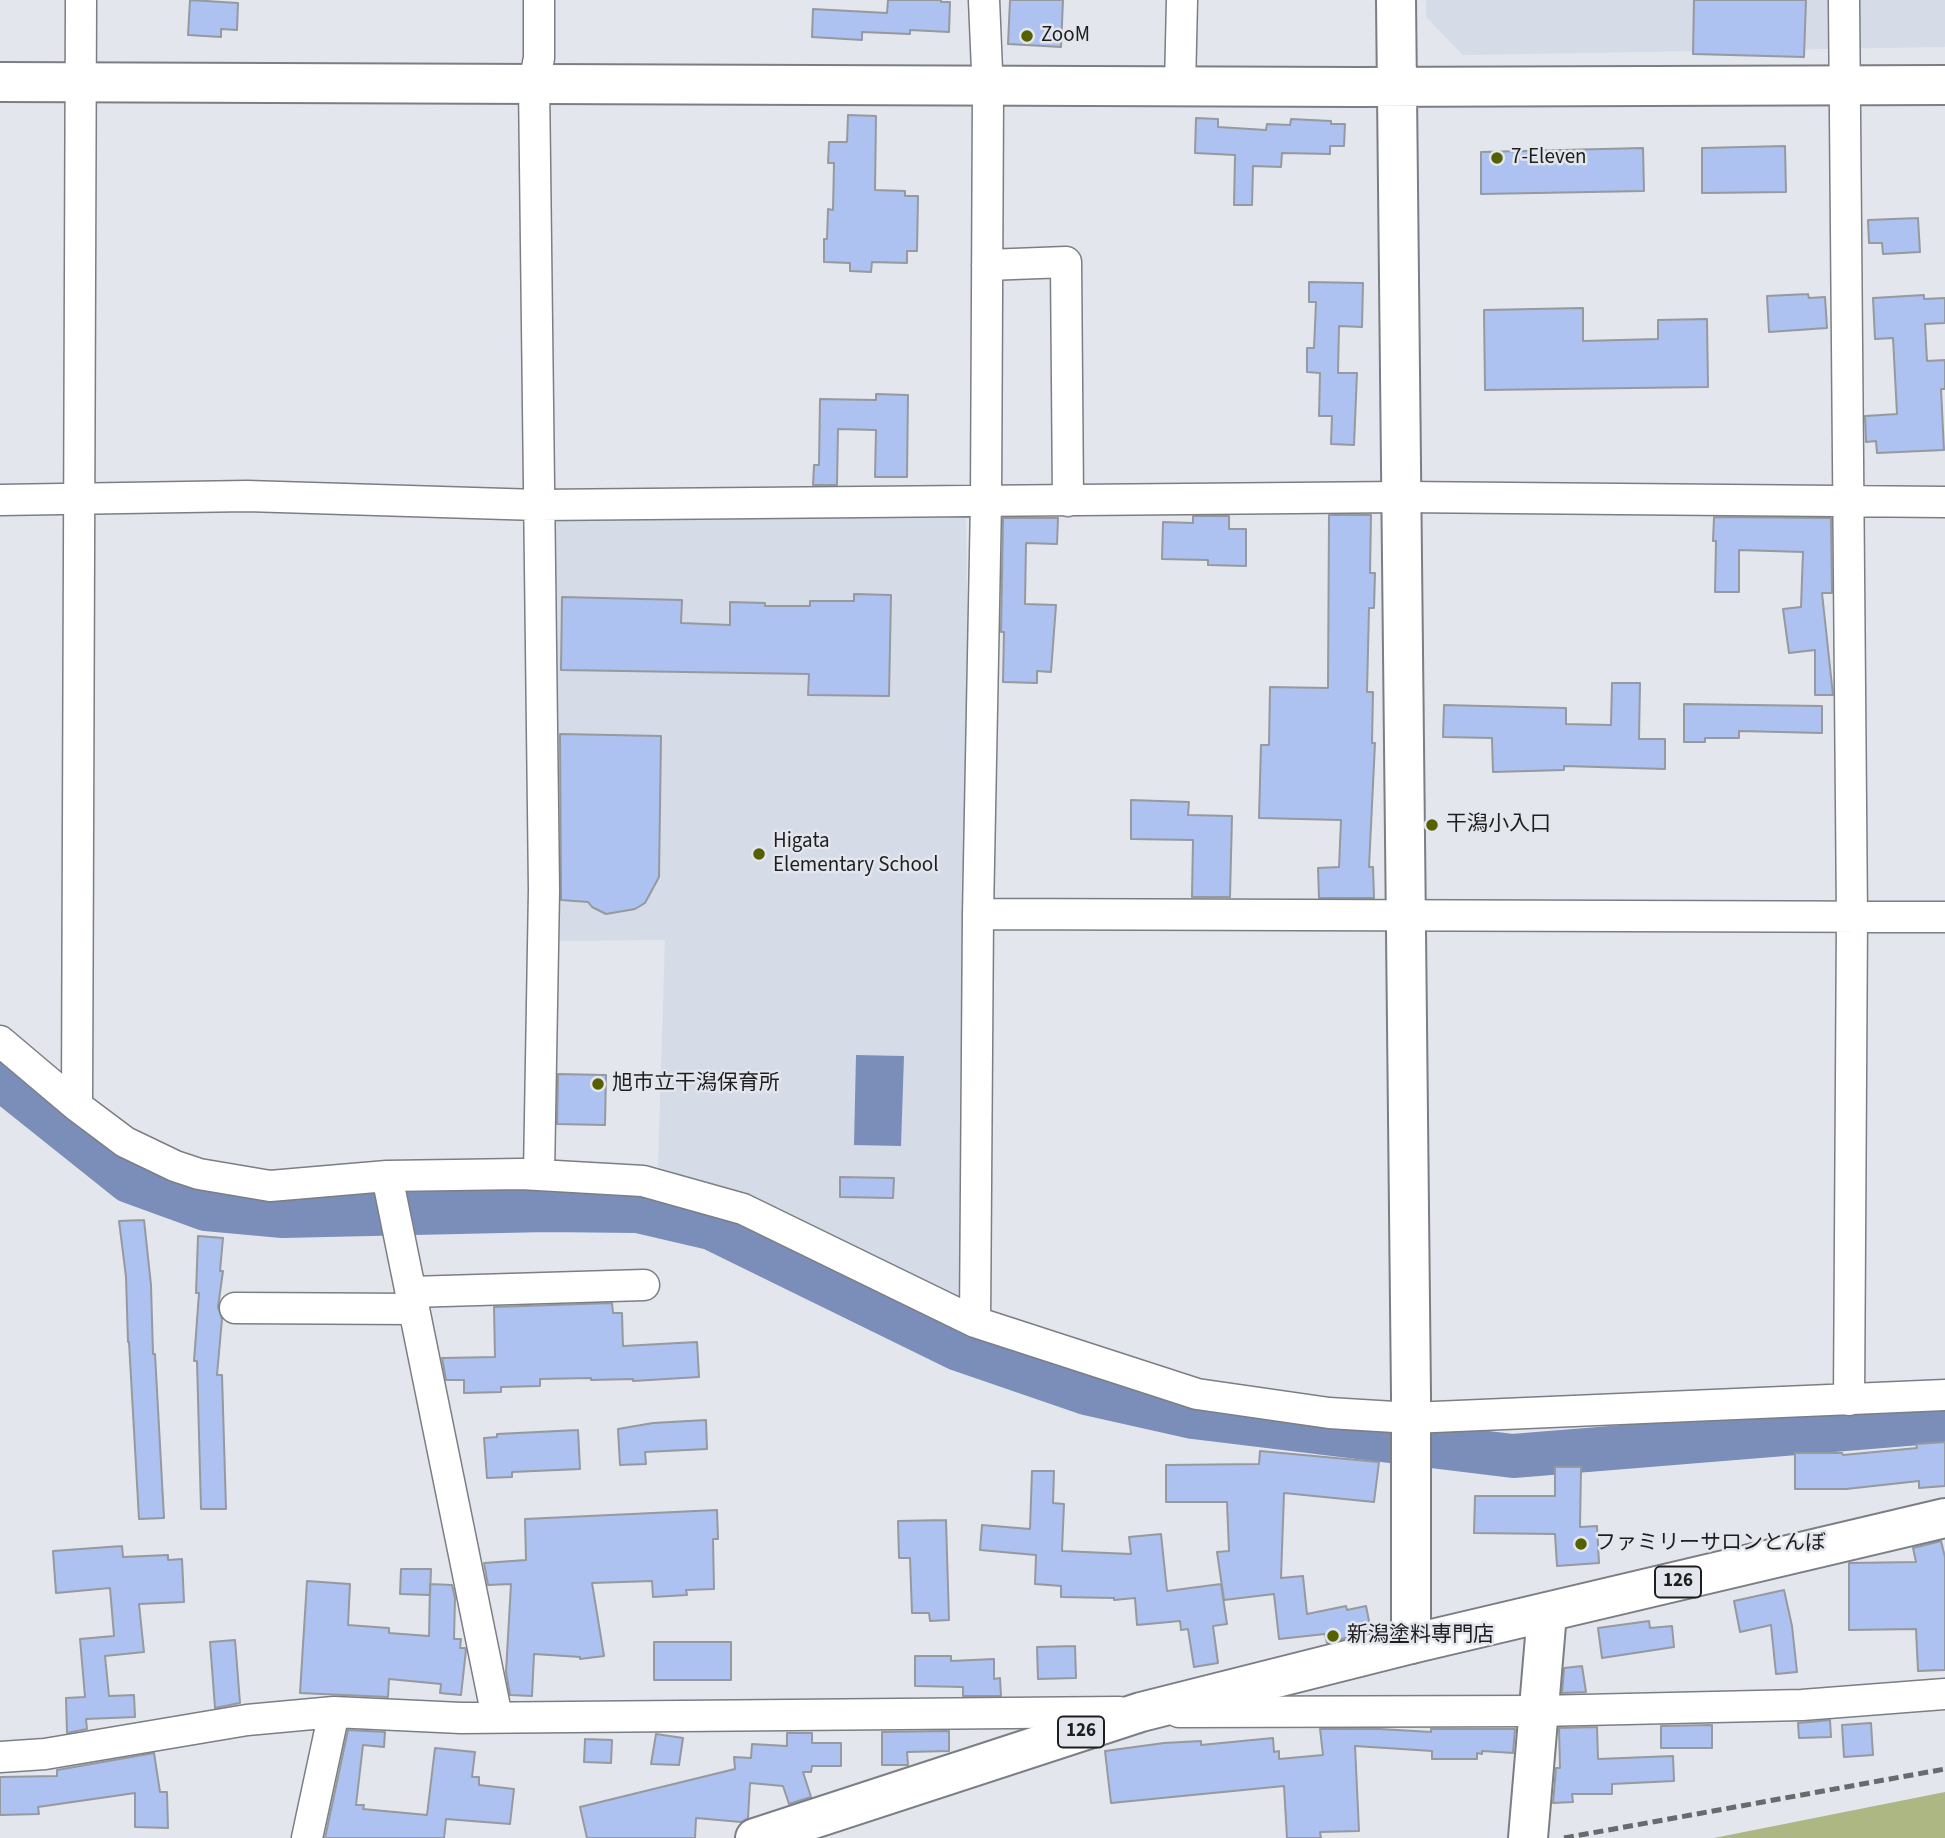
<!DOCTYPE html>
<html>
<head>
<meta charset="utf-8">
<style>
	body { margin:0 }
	canvas { display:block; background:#e3e6ec }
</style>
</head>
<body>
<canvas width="1945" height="1838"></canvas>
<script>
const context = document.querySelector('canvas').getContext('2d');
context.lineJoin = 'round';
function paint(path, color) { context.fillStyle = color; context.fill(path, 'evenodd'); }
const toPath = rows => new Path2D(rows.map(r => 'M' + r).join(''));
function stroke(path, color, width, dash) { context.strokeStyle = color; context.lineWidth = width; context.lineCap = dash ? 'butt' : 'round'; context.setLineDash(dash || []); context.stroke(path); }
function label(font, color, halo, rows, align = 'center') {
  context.font = font + ' "Source Sans 3","Noto Sans JP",sans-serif'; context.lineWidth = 5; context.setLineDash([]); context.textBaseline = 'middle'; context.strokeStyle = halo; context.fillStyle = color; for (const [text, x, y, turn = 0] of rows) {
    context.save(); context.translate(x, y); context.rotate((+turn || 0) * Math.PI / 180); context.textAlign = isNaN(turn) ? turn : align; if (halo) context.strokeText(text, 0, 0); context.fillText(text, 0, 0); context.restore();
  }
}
paint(toPath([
	[1426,0,1945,0,1945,47,1463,55,1426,17],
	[966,512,969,770,963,1298,951,1301,768,1206,658,1167,665,940,548,941,550,514]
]), '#d5dbe7');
paint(toPath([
	[1945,1792,1945,1838,1714,1838]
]), '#acb784');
paint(toPath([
	[856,1055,904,1056,901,1146,854,1145]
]), '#7b8eba');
stroke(toPath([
	[0,1078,129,1181,206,1209,283,1216,546,1210,638,1211,711,1228,958,1349,1086,1393,1193,1417,1513,1456,1945,1421]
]), '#7b8eba', 44);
const building = toPath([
	[190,0,238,3,237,30,221,29,221,37,188,35,190,0],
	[888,0,941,0,941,2,950,2,949,32,910,30,910,34,862,32,862,40,812,37,813,9,887,13,888,0],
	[1010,0,1063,0,1061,47,1008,44,1010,0],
	[1694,0,1806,0,1804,57,1693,54,1694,0],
	[848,115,876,116,875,190,905,191,905,196,918,196,917,251,907,251,907,263,872,262,871,272,850,271,850,263,824,262,824,239,827,239,828,209,833,210,834,163,828,163,829,142,847,142,848,115],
	[1196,118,1218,119,1218,127,1266,130,1267,124,1290,125,1291,119,1331,121,1331,124,1345,124,1344,146,1330,146,1330,154,1282,153,1281,167,1253,166,1252,205,1234,205,1235,155,1195,153,1196,118],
	[1785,146,1786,192,1702,193,1702,148,1785,146],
	[1643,148,1644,191,1481,194,1481,152,1643,148],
	[1918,218,1920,252,1883,254,1882,243,1869,243,1868,220,1918,218],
	[1309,282,1363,283,1362,327,1339,326,1338,373,1357,373,1354,445,1331,444,1332,416,1319,416,1320,373,1307,372,1307,348,1314,348,1316,302,1309,302,1309,282],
	[1808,294,1809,298,1825,297,1827,328,1769,332,1767,296,1808,294],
	[1924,295,1924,299,1945,298,1945,323,1925,324,1927,361,1945,360,1945,389,1941,389,1944,450,1877,453,1876,441,1866,442,1865,416,1897,414,1893,338,1875,339,1873,298,1924,295],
	[1583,308,1583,341,1658,339,1658,320,1707,319,1708,387,1485,390,1484,310,1583,308],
	[876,394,908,395,907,477,875,477,876,430,838,429,837,485,813,485,814,465,819,465,820,399,876,400,876,394],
	[1329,515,1371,515,1370,573,1375,573,1374,608,1369,608,1367,692,1373,692,1372,743,1375,743,1369,867,1373,867,1374,898,1319,898,1318,868,1339,867,1341,820,1259,818,1261,745,1269,745,1270,687,1328,688,1329,515],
	[1193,516,1229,516,1229,529,1246,529,1246,566,1208,565,1208,560,1162,559,1163,522,1193,523,1193,516],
	[1714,517,1831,518,1832,593,1822,593,1833,695,1815,695,1815,650,1789,653,1783,609,1801,607,1803,552,1739,550,1739,592,1715,592,1716,541,1713,541,1714,517],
	[1003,518,1058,518,1057,544,1026,543,1025,604,1056,605,1051,672,1037,671,1037,683,1003,682,1004,632,1001,632,1003,518],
	[854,594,891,595,889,696,808,695,809,674,561,670,562,597,682,600,681,623,730,625,730,602,765,603,765,606,810,606,810,601,854,601,854,594],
	[1612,683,1640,683,1639,739,1665,739,1665,769,1564,766,1564,770,1493,772,1492,738,1443,737,1444,705,1566,708,1566,724,1611,725,1612,683],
	[1684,704,1822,706,1822,733,1739,731,1739,738,1705,738,1705,742,1684,742,1684,704],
	[560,734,661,736,659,877,645,903,635,909,606,914,592,907,588,902,561,900,560,734],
	[1131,800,1189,802,1188,815,1232,816,1230,897,1192,897,1193,840,1131,839,1131,800],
	[558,1074,606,1075,605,1125,557,1124,558,1074],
	[840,1177,894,1178,893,1198,840,1197,840,1177],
	[144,1220,151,1285,153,1354,155,1354,164,1518,139,1519,129,1342,128,1342,126,1277,119,1221,144,1220],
	[198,1236,223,1238,220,1271,223,1271,218,1307,222,1319,217,1375,222,1375,226,1509,201,1509,197,1361,194,1361,199,1293,196,1293,198,1236],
	[612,1303,613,1313,622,1313,623,1346,697,1342,699,1377,633,1381,633,1379,591,1380,591,1378,540,1379,540,1386,501,1387,501,1392,464,1393,464,1380,446,1380,442,1358,495,1357,494,1307,612,1303],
	[706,1420,707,1449,645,1452,646,1464,620,1465,618,1429,653,1423,706,1420],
	[578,1430,580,1469,512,1472,512,1477,487,1478,484,1438,497,1437,497,1434,578,1430],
	[1945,1442,1945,1486,1919,1488,1919,1481,1846,1489,1795,1489,1795,1453,1842,1453,1843,1455,1917,1448,1916,1444,1945,1442],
	[1260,1451,1379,1462,1374,1502,1284,1493,1281,1578,1303,1576,1307,1614,1346,1606,1347,1610,1366,1606,1371,1631,1327,1643,1325,1634,1279,1639,1274,1594,1224,1600,1217,1552,1229,1551,1227,1502,1166,1502,1166,1465,1259,1464,1260,1451],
	[1555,1467,1581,1467,1580,1527,1597,1526,1599,1563,1557,1566,1555,1534,1474,1533,1475,1496,1555,1496,1555,1467],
	[1032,1471,1054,1471,1053,1503,1064,1504,1062,1551,1131,1554,1129,1537,1161,1534,1167,1591,1221,1584,1227,1624,1213,1626,1218,1663,1194,1667,1188,1629,1181,1630,1180,1621,1137,1625,1135,1598,1114,1600,1114,1598,1061,1597,1061,1586,1035,1584,1036,1555,980,1550,982,1525,1030,1529,1032,1471],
	[717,1510,718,1539,713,1539,714,1589,686,1590,687,1595,653,1597,652,1581,592,1583,604,1656,580,1659,580,1657,534,1654,532,1696,510,1695,506,1672,511,1584,488,1585,484,1563,526,1560,525,1519,717,1510],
	[946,1520,949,1620,930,1621,929,1613,912,1613,910,1558,899,1558,898,1521,946,1520],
	[1941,1541,1945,1557,1945,1670,1918,1671,1916,1629,1849,1630,1849,1563,1916,1562,1913,1548,1941,1541],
	[122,1546,123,1557,168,1555,168,1560,182,1559,184,1602,139,1604,144,1652,105,1656,109,1696,134,1695,135,1717,86,1719,87,1729,67,1733,66,1698,85,1697,80,1639,114,1636,110,1588,56,1593,53,1551,122,1546],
	[401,1569,431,1569,430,1595,400,1594,401,1569],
	[307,1581,350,1584,348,1625,389,1628,389,1633,429,1636,430,1584,452,1585,455,1598,454,1639,461,1639,460,1648,465,1648,466,1650,461,1695,440,1693,441,1684,389,1679,388,1697,300,1693,307,1581],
	[1784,1590,1792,1626,1797,1672,1776,1674,1771,1625,1740,1632,1734,1601,1784,1590],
	[1649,1621,1650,1628,1672,1626,1674,1647,1602,1658,1598,1628,1649,1621],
	[235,1640,240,1703,215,1708,210,1642,235,1640],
	[654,1642,731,1642,731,1680,654,1680,654,1642],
	[1075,1646,1076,1678,1038,1679,1037,1647,1075,1646],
	[915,1656,951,1656,951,1661,994,1659,994,1679,1000,1678,1001,1696,963,1696,963,1687,915,1686,915,1656],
	[1582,1666,1586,1692,1562,1693,1564,1668,1582,1666],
	[1830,1720,1831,1737,1799,1738,1798,1723,1830,1720],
	[1871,1723,1873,1755,1844,1757,1842,1725,1871,1723],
	[1712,1725,1712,1748,1661,1748,1661,1726,1712,1725],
	[1597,1727,1598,1759,1673,1756,1674,1781,1612,1784,1612,1794,1572,1794,1573,1802,1553,1803,1556,1768,1560,1768,1559,1728,1597,1727],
	[1320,1729,1380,1729,1431,1732,1431,1729,1515,1729,1513,1753,1482,1751,1482,1754,1477,1753,1477,1759,1432,1759,1432,1751,1355,1746,1359,1831,1320,1832,1321,1838,1287,1838,1284,1786,1111,1803,1105,1751,1164,1743,1201,1741,1201,1745,1273,1738,1274,1752,1279,1751,1279,1759,1323,1755,1320,1729],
	[348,1730,385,1732,384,1747,363,1745,356,1805,364,1805,363,1809,427,1815,435,1748,475,1752,472,1777,479,1777,479,1785,514,1789,510,1824,446,1819,444,1838,325,1838,348,1730],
	[949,1731,949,1751,907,1752,908,1765,882,1765,882,1732,949,1731],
	[787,1733,812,1733,812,1743,841,1743,841,1766,812,1766,811,1772,803,1772,811,1797,789,1804,783,1786,750,1783,748,1818,741,1822,696,1818,695,1838,587,1838,580,1807,735,1769,734,1757,751,1758,752,1744,787,1746,787,1733],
	[656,1734,683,1738,679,1765,651,1764,656,1734],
	[585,1739,612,1740,611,1763,584,1762,585,1739],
	[154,1753,160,1792,167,1792,168,1828,135,1827,135,1793,38,1807,39,1814,0,1815,0,1777,57,1776,57,1770,154,1753]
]);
paint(building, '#adc2f0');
stroke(building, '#96999e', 2);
const street = toPath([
	[539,0,539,58,534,83,544,890,539,1174],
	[1844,0,1852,917,1849,1400],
	[1180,87,1182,0],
	[987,265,1066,262,1068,501],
	[0,500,247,496,538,505,1402,497,1945,502],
	[978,914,1945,917],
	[0,1041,77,1106,125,1142,175,1166,199,1174,270,1186,387,1176,521,1174,643,1181,743,1209,975,1322,1197,1394,1329,1413,1411,1418,1945,1395],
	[77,1106,81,0],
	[387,1176,497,1717],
	[411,1292,644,1285],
	[235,1308,414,1309],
	[975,1322,978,914,986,502,988,94,984,0],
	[1179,1712,1539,1711,1802,1705,1945,1694],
	[0,1757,45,1754,247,1720,334,1712,461,1718,1119,1712],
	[307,1838,334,1712]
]);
const secondary = toPath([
	[1396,0,1411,1395,1411,1644],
	[0,82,1358,87,1945,85],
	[1528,1838,1547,1613]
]);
const highway = toPath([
	[755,1838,1141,1712,1411,1644,1945,1518]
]);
stroke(street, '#7b7e83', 33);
stroke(secondary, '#7b7e83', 42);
stroke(highway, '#7b7e83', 42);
stroke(street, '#fff', 30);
stroke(secondary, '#fff', 38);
stroke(highway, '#fff', 38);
stroke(toPath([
	[1564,1838,1945,1769]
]), '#696a6e', 5, [10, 5]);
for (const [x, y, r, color] of [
	[1027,36,7,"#556000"],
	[1497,158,7,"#556000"],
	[1432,825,7,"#556000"],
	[759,854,7,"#556000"],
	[598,1084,7,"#556000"],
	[1581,1544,7,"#556000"],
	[1333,1636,7,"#556000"]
]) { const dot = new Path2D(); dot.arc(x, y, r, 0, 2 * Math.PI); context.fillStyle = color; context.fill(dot); stroke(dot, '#e3e6ec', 2.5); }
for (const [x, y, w] of [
	[1678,1582,46],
	[1081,1732,46]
]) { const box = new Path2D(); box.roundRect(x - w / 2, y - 15.5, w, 31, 5); context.fillStyle = '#e3e6ec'; context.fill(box); stroke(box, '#1e1e21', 2); }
label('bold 19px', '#1e1e21', null, [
	["126",1678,1582],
	["126",1081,1732]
]);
label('21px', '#1e1e21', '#e3e6ec', [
	["ZooM",1041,36],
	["7-Eleven",1511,158],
	["干潟小入口",1446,825],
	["Higata",773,842],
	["Elementary School",773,866],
	["旭市立干潟保育所",612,1084],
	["ファミリーサロンとんぼ",1595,1544],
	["新潟塗料専門店",1347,1636]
], 'left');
</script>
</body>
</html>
